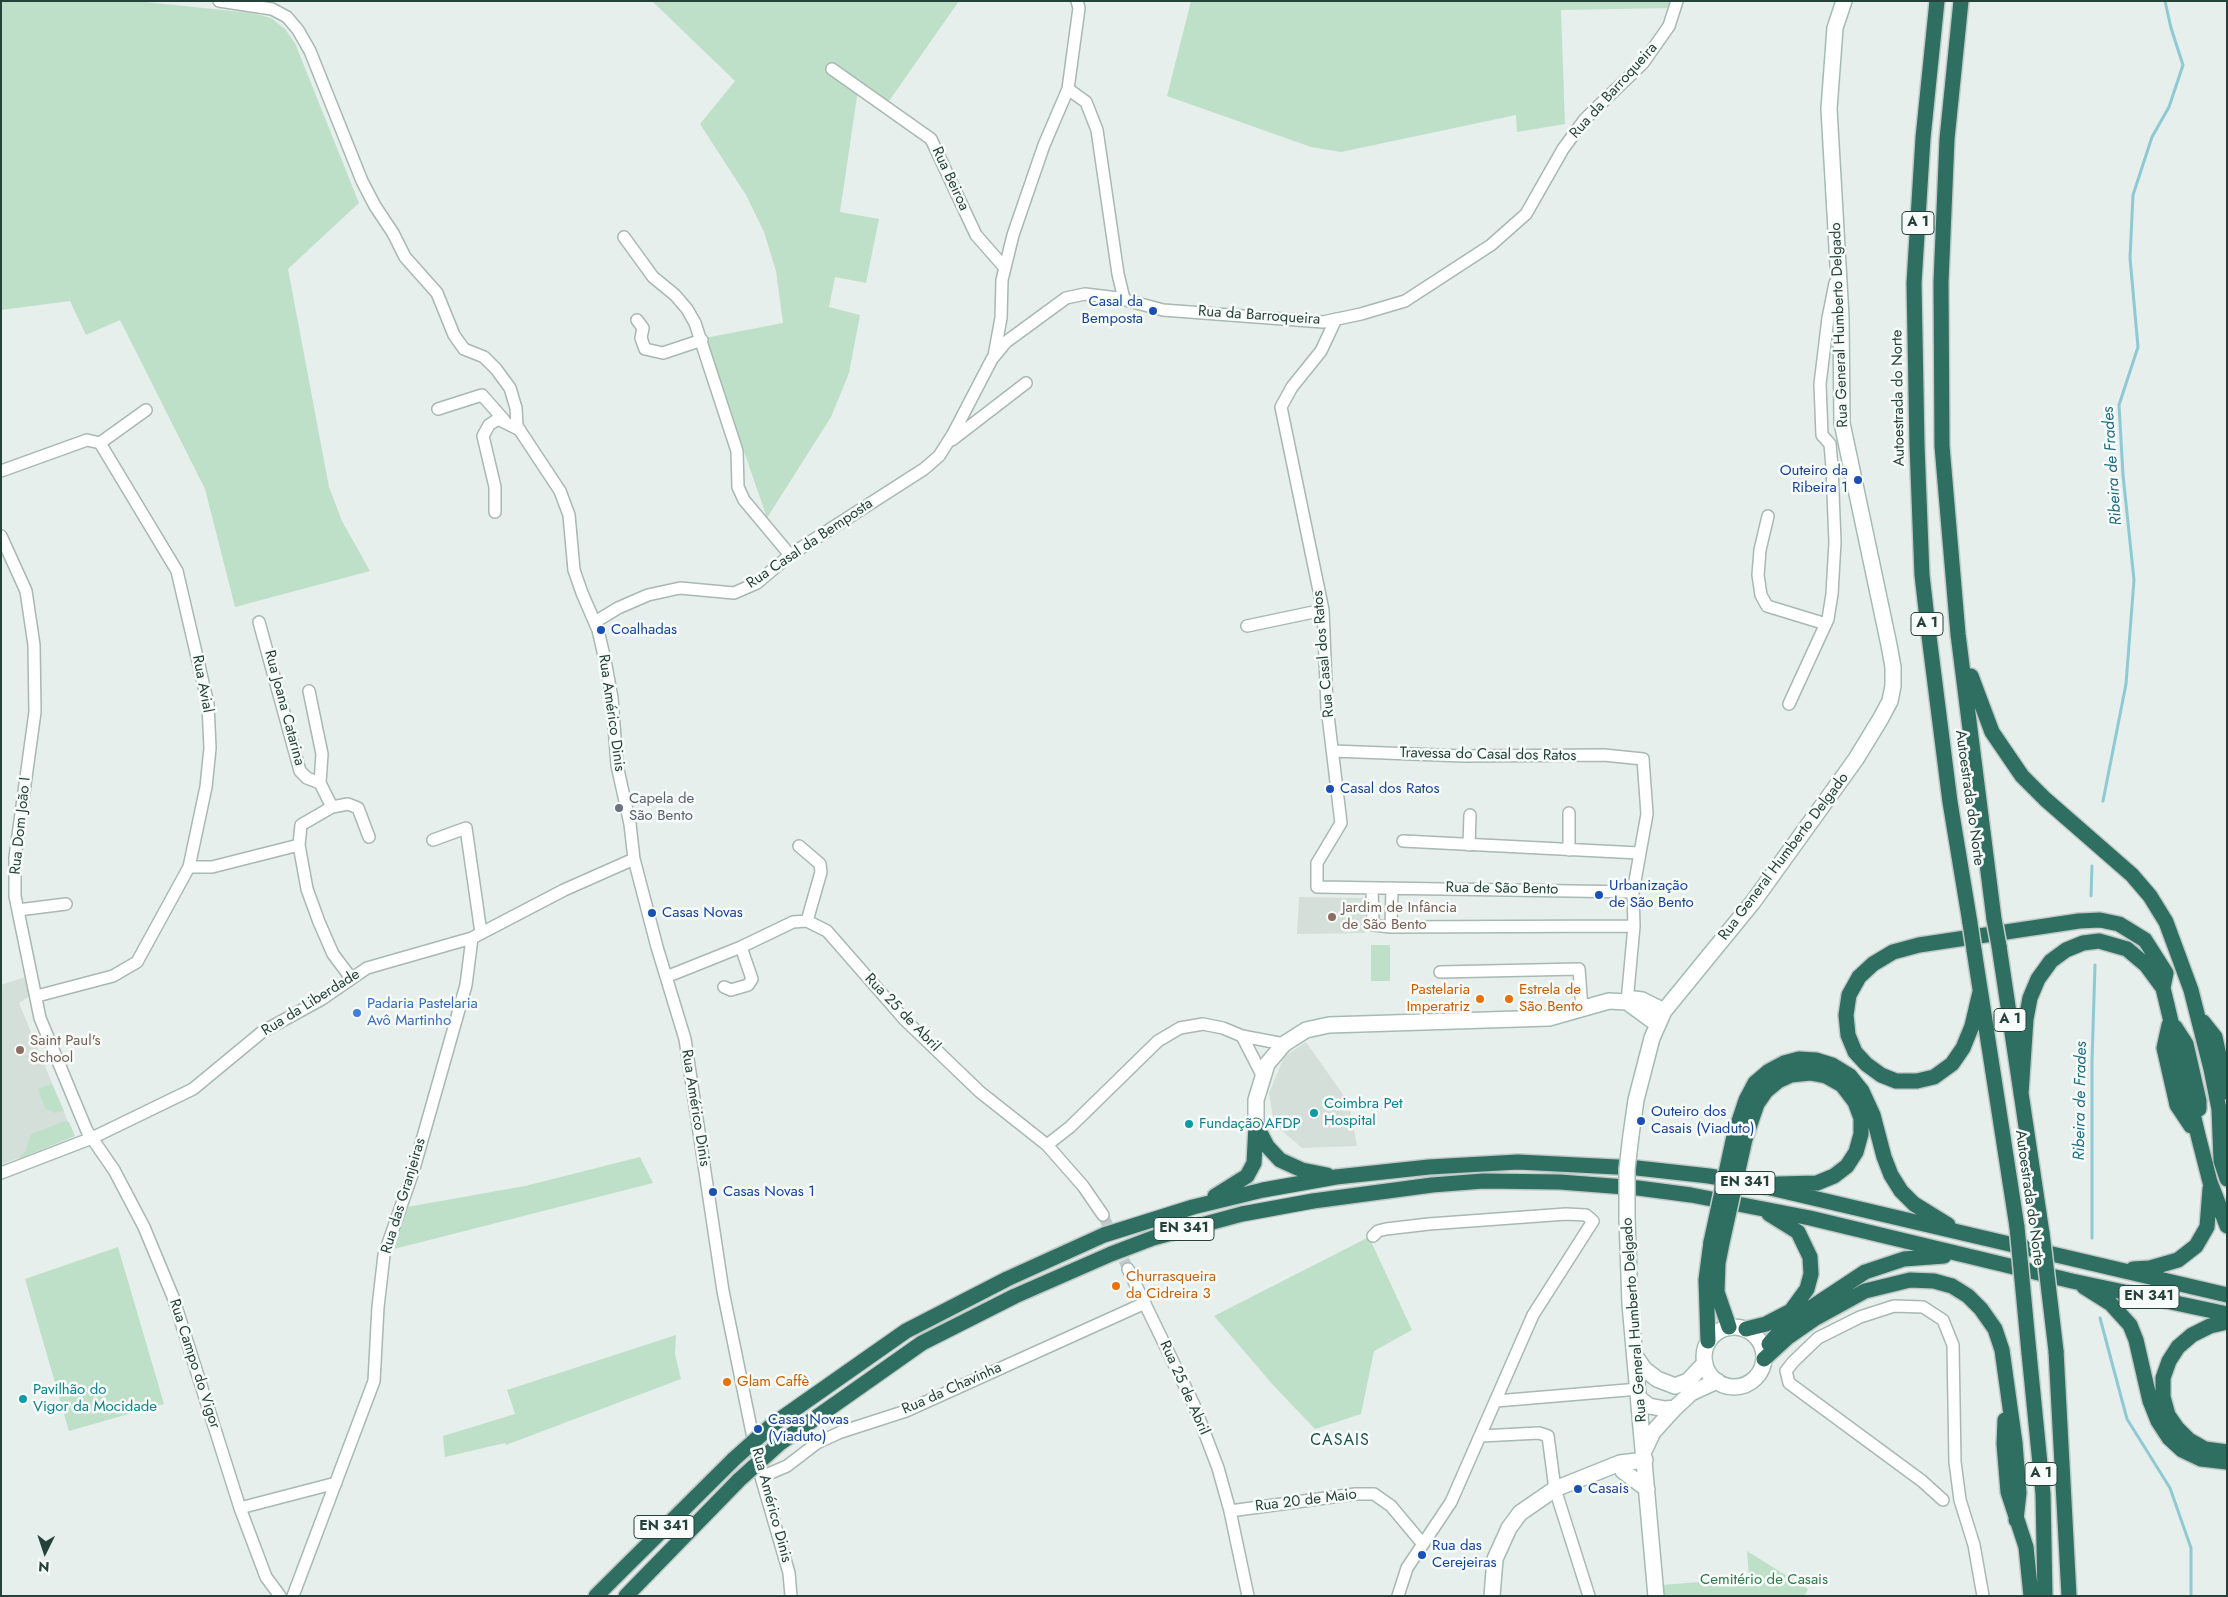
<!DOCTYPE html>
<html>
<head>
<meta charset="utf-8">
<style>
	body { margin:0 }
	#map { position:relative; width:2228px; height:1597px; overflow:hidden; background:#e6efeb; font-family:Jost,sans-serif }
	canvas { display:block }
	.frame { position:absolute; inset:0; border:2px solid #24423a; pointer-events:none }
	.north { position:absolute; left:20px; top:1527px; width:50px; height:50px; -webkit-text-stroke:4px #f7fbf9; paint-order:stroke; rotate:184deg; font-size:14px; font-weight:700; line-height:20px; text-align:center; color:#24423a }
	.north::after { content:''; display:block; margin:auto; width:18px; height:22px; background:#24423a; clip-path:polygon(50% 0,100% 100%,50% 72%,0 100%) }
</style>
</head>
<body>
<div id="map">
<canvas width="2228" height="1597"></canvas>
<div class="frame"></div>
<div class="north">N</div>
</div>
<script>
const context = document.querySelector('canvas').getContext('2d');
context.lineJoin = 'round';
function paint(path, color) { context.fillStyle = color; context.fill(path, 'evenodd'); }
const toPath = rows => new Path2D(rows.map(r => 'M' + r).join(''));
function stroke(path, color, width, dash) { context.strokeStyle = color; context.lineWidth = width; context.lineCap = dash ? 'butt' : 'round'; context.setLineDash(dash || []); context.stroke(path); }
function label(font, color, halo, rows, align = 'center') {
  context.font = font + ' Jost,sans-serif'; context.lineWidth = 5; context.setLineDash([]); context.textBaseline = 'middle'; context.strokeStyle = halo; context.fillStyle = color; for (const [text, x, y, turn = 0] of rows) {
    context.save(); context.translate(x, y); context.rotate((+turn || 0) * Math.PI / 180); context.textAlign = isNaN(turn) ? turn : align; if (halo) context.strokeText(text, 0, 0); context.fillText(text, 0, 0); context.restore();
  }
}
paint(toPath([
	[1299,897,1364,898,1365,902,1365,933,1297,934],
	[25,977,30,996,19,1003,74,1136,1,1165,1,985],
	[1306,1042,1349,1103,1357,1146,1302,1148,1274,1124,1269,1093,1284,1057]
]), '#d4dfda');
paint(toPath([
	[1,1,136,1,252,13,271,18,285,29,295,43,359,203,288,269,329,487,342,521,370,571,235,607,205,489,120,320,86,335,70,301,1,310],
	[652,1,959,1,887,104,859,83,840,212,879,219,866,283,835,277,829,307,860,315,849,373,831,417,767,518,705,338,783,323,776,271,764,232,746,195,700,124,735,81],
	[1191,1,1672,1,1670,8,1561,10,1565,124,1517,132,1516,115,1341,152,1311,147,1167,96],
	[1371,945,1390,945,1390,981,1371,981],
	[52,1084,64,1111,55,1113,45,1108,38,1089],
	[65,1121,69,1122,75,1136,18,1159,25,1152,31,1134],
	[640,1157,653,1183,394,1249,407,1207,525,1186],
	[1369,1237,1412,1330,1374,1351,1361,1414,1315,1429,1273,1385,1214,1316],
	[118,1247,164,1404,69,1431,25,1279],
	[676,1335,675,1354,681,1379,506,1445,505,1443,445,1457,443,1436,515,1414,507,1390],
	[1747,1551,1808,1589,1805,1596,1663,1596,1662,1585,1749,1578]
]), '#bfe0c8');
stroke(toPath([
	[2103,801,2126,684,2134,580,2123,475,2119,405,2138,347,2130,258,2133,195,2152,137,2169,107,2183,65,2171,28,2165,1],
	[2091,896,2092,866],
	[2092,1238,2092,1061,2095,965],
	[2100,1318,2127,1419,2170,1488,2191,1548,2191,1596]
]), '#8ec9d4', 3);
stroke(toPath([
	[1103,1215,1128,1269]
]), '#bfccc8', 11, [11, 5.5]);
const street = toPath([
	[219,1,272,9,287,17,298,30,310,51,362,181,375,206,393,233,405,257,437,293,454,335,464,349,484,357,496,369,510,388,516,408,517,426,560,491,569,515,574,570,582,593,598,630,605,660,612,698,617,765,630,824,634,859,657,947,685,1039,723,1291,761,1477,789,1573,791,1596],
	[832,69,931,139,976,235,1005,268],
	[1068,89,1086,102,1097,130,1118,274,1124,299],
	[624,237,653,277,675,295,687,309,695,323,737,451,738,487,744,500,790,555],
	[1336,319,1321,351,1292,387,1281,407,1323,610,1327,707,1341,823,1317,863,1317,887,1633,892],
	[637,320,643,328,641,338,645,349,663,353,702,340],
	[994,356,1001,318,1002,280,1013,235,1044,145,1068,89,1079,8,1077,1],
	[438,409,482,395,504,420],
	[952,440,1026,383],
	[100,443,146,410],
	[1,471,87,440,100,443,177,571,208,704,210,748,206,787,189,867,137,962,113,976,37,996],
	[495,512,495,487,483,436,489,425,498,419,520,430],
	[1768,516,1760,550,1758,575,1761,595,1767,606,1826,624],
	[1,536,26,591,34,645,35,712,15,857,15,896,40,1018,87,1131,114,1170,144,1227,173,1297,240,1508,266,1577,280,1596],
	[259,622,300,771,307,778,320,783,332,807,301,825,299,845,307,889,319,922,333,954,351,978],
	[595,622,618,608,648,595,680,588,734,593,757,583,790,555,924,469,939,456,953,434,992,359,1006,342,1066,298,1085,294,1118,298,1163,310,1323,322,1361,314,1405,301,1491,245,1526,214,1563,149,1585,119,1643,63,1669,26,1677,1],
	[1247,626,1323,610],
	[309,691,322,754,320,783],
	[1789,704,1828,619,1832,594,1835,542,1832,467,1830,444,1822,435,1820,384,1828,318,1835,283],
	[1333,751,1464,756,1604,755,1643,759,1647,814,1633,892,1634,926,1627,1002],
	[332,807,348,804,358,808,369,837],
	[433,840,466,828,481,933],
	[1403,841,1639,853],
	[1469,845,1470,815],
	[799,846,820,864,821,872,807,921],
	[1569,850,1569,813],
	[189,867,212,867,299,845],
	[1372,888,1373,925,1391,927,1634,926],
	[18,910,66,904],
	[1391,927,1392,888],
	[1440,972,1579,969,1582,1009],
	[666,977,741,947,793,922,807,921,827,931,904,1019,980,1092,1047,1145,1083,1186,1103,1215],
	[724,987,731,990,748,985,752,979,741,947],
	[1242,1036,1262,1075],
	[1047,1145,1070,1127,1158,1041,1180,1028,1203,1024,1223,1028,1242,1036,1284,1044],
	[1,1173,92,1138,193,1089,262,1032,322,999,367,968,472,938,564,890,634,859],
	[1373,1236,1378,1231,1386,1229,1429,1224,1566,1214,1586,1215,1593,1221,1533,1315,1451,1502,1407,1568,1398,1596],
	[1128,1269,1194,1405,1218,1468,1230,1511,1248,1596],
	[1496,1401,1639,1389],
	[1481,1436,1539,1433,1548,1436,1555,1489,1589,1596],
	[761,1477,787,1466,817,1443,841,1432,906,1411,1145,1303],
	[1943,1500,1922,1481,1789,1383,1786,1371,1793,1362,1818,1338,1860,1317,1894,1306,1923,1307,1943,1320,1953,1345,1955,1462,1960,1500,1974,1545,1983,1596],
	[240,1508,336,1483],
	[1230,1511,1355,1494,1374,1494,1391,1506,1422,1543],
	[293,1596,374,1381,378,1307,384,1255,413,1172,466,985,472,938]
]);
const secondary = toPath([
	[1627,1002,1657,1024],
	[1256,1125,1256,1100,1267,1064,1284,1044,1306,1030,1329,1025,1549,1018,1609,1001,1627,1002,1634,999,1642,1000,1664,1011],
	[1631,1135,1636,1100,1652,1038,1664,1011,1753,902,1856,759,1881,718,1890,701,1893,686,1893,667,1889,645,1842,423,1841,317,1829,109,1835,28,1844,1],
	[1627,1218,1630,1304,1656,1596],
	'1704 1357a30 30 0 1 1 60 0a30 30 0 1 1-60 0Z',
	[1636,1357,1644,1369,1657,1379,1675,1386,1688,1381,1705,1363],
	[1640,1399,1649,1406,1665,1409,1675,1408,1691,1393,1717,1381],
	[1645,1449,1653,1432,1675,1408],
	[1623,1471,1647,1489],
	[1492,1596,1495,1559,1509,1528,1520,1513,1555,1489,1620,1463,1645,1460]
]);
const highway = toPath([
	[1937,1,1923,138,1914,283,1917,445,1922,575,1929,636,1950,802,1970,923],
	[1961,1,1947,139,1941,282,1942,446,1958,634,1994,919],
	[1971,676,1992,732,2022,776,2045,799,2132,875,2150,896,2166,922,2191,990,2211,1069,2219,1109,2221,1161,2227,1179],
	[1999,946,2042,1233],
	[1974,950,2017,1227],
	[1980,992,1972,1026,1963,1048,1952,1064,1934,1077,1917,1081,1896,1081,1881,1075,1866,1064,1855,1052,1848,1035,1846,1015,1849,995,1859,977,1873,964,1893,952,1919,945,2079,921,2100,920,2119,924,2145,940,2166,973,2163,988],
	[2203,1022,2215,1037,2227,1092],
	[2169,1025,2164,1048,2177,1105,2191,1126],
	[2175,1027,2186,1044,2199,1101,2199,1109],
	[2021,1094,2026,1019,2030,998,2038,979,2051,961,2066,950,2083,943,2099,941,2127,949,2146,965,2163,988,2198,1135,2210,1182,2227,1226],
	[1256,1125,1267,1146,1280,1160,1302,1170,1327,1175],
	[1734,1136,1746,1100,1755,1083,1769,1071,1784,1063,1799,1059,1816,1060,1832,1065,1850,1076,1862,1091,1873,1115,1884,1157,1891,1175,1901,1191,1914,1204,1948,1225],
	[1745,1139,1757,1104,1766,1091,1778,1081,1791,1075,1810,1073,1826,1076,1842,1085,1855,1102,1861,1118,1861,1134,1856,1152,1847,1166,1834,1176,1817,1183,1778,1184],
	[1215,1196,1247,1176,1254,1163,1256,1125],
	[1722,1243,1718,1263,1717,1292,1729,1327],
	[2133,1269,2150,1268,2178,1260,2196,1246,2207,1227,2210,1189],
	[2084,1287,2111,1304,2130,1325,2136,1340,2150,1401,2158,1421,2169,1438,2182,1450,2201,1459,2227,1462],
	[2227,1322,2210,1326,2192,1335,2178,1347,2169,1361,2163,1378,2163,1397,2168,1415,2177,1428,2189,1440,2205,1449,2227,1452],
	[1746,1329,1766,1324,1791,1311,1807,1289,1811,1274,1810,1257,1798,1232,1769,1214],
	[1708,1341,1706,1280,1711,1242],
	[1769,1344,1785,1326,1797,1317,1865,1272,1904,1259,1944,1256],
	[2056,1351,2069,1596],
	[2029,1353,2043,1494,2045,1596],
	[1764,1359,1788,1337,1814,1319,1865,1291,1910,1280,1934,1281,1952,1286,1968,1296,1981,1309,1995,1329,2002,1350,2015,1443,2019,1493,2016,1520],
	[2005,1420,2004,1444,2008,1492,2026,1547,2031,1596],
	[772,1425,906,1331,1007,1279,1104,1235,1193,1207,1263,1190,1336,1177,1429,1167,1518,1162,1637,1168,1709,1176,1749,1183,2227,1295],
	[780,1443,922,1343,1015,1296,1111,1254,1153,1238,1242,1214,1313,1201,1432,1185,1483,1181,1560,1182,1638,1188,1691,1195,1810,1218,2072,1281,2227,1314],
	[596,1596,734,1459],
	[626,1596,739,1480]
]);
stroke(street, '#a8b8b2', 14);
stroke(secondary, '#a4bbb3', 18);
stroke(highway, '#c2cac8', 18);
stroke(street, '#fff', 11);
stroke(secondary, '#fff', 15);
stroke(highway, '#2f6f62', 15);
const secondaryBridge = toPath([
	[1627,1218,1627,1169,1631,1135]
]);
const highwayBridge = toPath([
	[1994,919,1999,946],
	[1970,923,1974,950],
	[2017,1227,2029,1353],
	[2042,1233,2056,1351],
	[1711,1242,1734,1136],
	[1722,1243,1745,1139],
	[734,1459,772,1425],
	[739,1480,780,1443]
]);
stroke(secondaryBridge, '#a4bbb3', 18, []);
stroke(highwayBridge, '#c2cac8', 18, []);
stroke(secondaryBridge, '#fff', 15);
stroke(highwayBridge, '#2f6f62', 15);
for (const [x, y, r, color] of [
	[1153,311,5,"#1a4fb4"],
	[1858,480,5,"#1a4fb4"],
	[601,630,5,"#1a4fb4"],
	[1330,789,5,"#1a4fb4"],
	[619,808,5,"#6b7280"],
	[1599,895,5,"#1a4fb4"],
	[652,913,5,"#1a4fb4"],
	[1332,917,5,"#8d6e63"],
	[1480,999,5,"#e8710a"],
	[1509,999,5,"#e8710a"],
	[357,1013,5,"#3f7fe0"],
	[20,1050,5,"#8d6e63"],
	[1314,1113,5,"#0f9aa8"],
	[1641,1121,5,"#1a4fb4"],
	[1189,1124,5,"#0f9aa8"],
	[713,1192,5,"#1a4fb4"],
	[1116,1286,5,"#e8710a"],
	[727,1382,5,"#e8710a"],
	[23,1399,5,"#0f9aa8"],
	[758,1429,5,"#1a4fb4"],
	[1578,1489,5,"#1a4fb4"],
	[1422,1555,5,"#1a4fb4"]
]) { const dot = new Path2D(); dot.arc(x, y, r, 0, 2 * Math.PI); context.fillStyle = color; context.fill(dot); stroke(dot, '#f7fbf9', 2); }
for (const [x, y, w] of [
	[1918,223,32],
	[1927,624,32],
	[2010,1020,32],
	[1745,1183,60],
	[1184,1229,60],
	[2149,1297,60],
	[2041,1474,32],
	[664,1527,60]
]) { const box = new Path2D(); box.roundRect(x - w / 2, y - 11.5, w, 23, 4); context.fillStyle = '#f7fbf9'; context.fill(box); stroke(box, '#24423a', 1); }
label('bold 14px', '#24423a', null, [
	["A 1",1918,223],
	["A 1",1927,624],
	["A 1",2010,1020],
	["EN 341",1745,1183],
	["EN 341",1184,1229],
	["EN 341",2149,1297],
	["A 1",2041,1474],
	["EN 341",664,1527]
]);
label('15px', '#24423a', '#f7fbf9', [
	["Rua da Barroqueira",1614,91,-48],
	["Rua Beiroa",950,179,65],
	["Rua da Barroqueira",1259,316,4],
	["Rua General Humberto Delgado",1840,325,-92],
	["Autoestrada do Norte",1899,398,-91],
	["Rua Casal da Bemposta",810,544,-34],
	["Rua Casal dos Ratos",1324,654,-95],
	["Rua Avial",202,684,79],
	["Rua Joana Catarina",284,708,75],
	["Rua Américo Dinis",611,713,82],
	["Travessa do Casal dos Ratos",1488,755,1],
	["Autoestrada do Norte",1969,798,82],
	["Rua Dom João I",21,826,-84],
	["Rua General Humberto Delgado",1784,857,-53],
	["Rua de São Bento",1502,889,1],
	["Rua da Liberdade",311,1003,-32],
	["Rua 25 de Abril",902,1013,46],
	["Rua Américo Dinis",695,1108,81],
	["Rua das Granjeiras",404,1196,-73],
	["Autoestrada do Norte",2029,1198,82],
	["Rua General Humberto Delgado",1635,1320,-94],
	["Rua Campo do Vigor",194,1364,72],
	["Rua 25 de Abril",1184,1388,66],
	["Rua da Chavinha",952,1389,-24],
	["Rua 20 de Maio",1306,1501,-7],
	["Rua Américo Dinis",771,1505,75]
]);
label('15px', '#164399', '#f7fbf9', [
	["Casal da",1143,302,"right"],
	["Bemposta",1143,319,"right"],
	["Outeiro da",1848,471,"right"],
	["Ribeira 1",1848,488,"right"],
	["Coalhadas",611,630],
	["Casal dos Ratos",1340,789],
	["Urbanização",1609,886],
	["de São Bento",1609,903],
	["Casas Novas",662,913],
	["Outeiro dos",1651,1112],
	["Casais (Viaduto)",1651,1129],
	["Casas Novas 1",723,1192],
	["Casas Novas",768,1420],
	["(Viaduto)",768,1437],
	["Casais",1588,1489],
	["Rua das",1432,1546],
	["Cerejeiras",1432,1563]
], 'left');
label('15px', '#5b616d', '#f7fbf9', [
	["Capela de",629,799],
	["São Bento",629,816]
], 'left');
label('15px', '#785e54', '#f7fbf9', [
	["Jardim de Infância",1342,908],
	["de São Bento",1342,925],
	["Saint Paul's",30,1041],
	["School",30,1058]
], 'left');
label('15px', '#c56008', '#f7fbf9', [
	["Pastelaria",1470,990,"right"],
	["Imperatriz",1470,1007,"right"],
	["Estrela de",1519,990],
	["São Bento",1519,1007],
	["Churrasqueira",1126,1277],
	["da Cidreira 3",1126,1294],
	["Glam Caffè",737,1382]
], 'left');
label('15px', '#366cbe', '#f7fbf9', [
	["Padaria Pastelaria",367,1004],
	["Avô Martinho",367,1021]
], 'left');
label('15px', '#0d838f', '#f7fbf9', [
	["Coimbra Pet",1324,1104],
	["Hospital",1324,1121],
	["Fundação AFDP",1199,1124],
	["Pavilhão do",33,1390],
	["Vigor da Mocidade",33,1407]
], 'left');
label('15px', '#2d7a4b', '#f7fbf9', [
	["Cemitério de Casais",1764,1580]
]);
label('italic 16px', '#1c6f80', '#f7fbf9', [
	["Ribeira de Frades",2113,466,-94],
	["Ribeira de Frades",2081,1101,-89]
]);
context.letterSpacing = '1px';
label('16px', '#1f5548', '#f7fbf9', [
	["CASAIS",1340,1441]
]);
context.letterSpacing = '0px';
</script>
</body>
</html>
